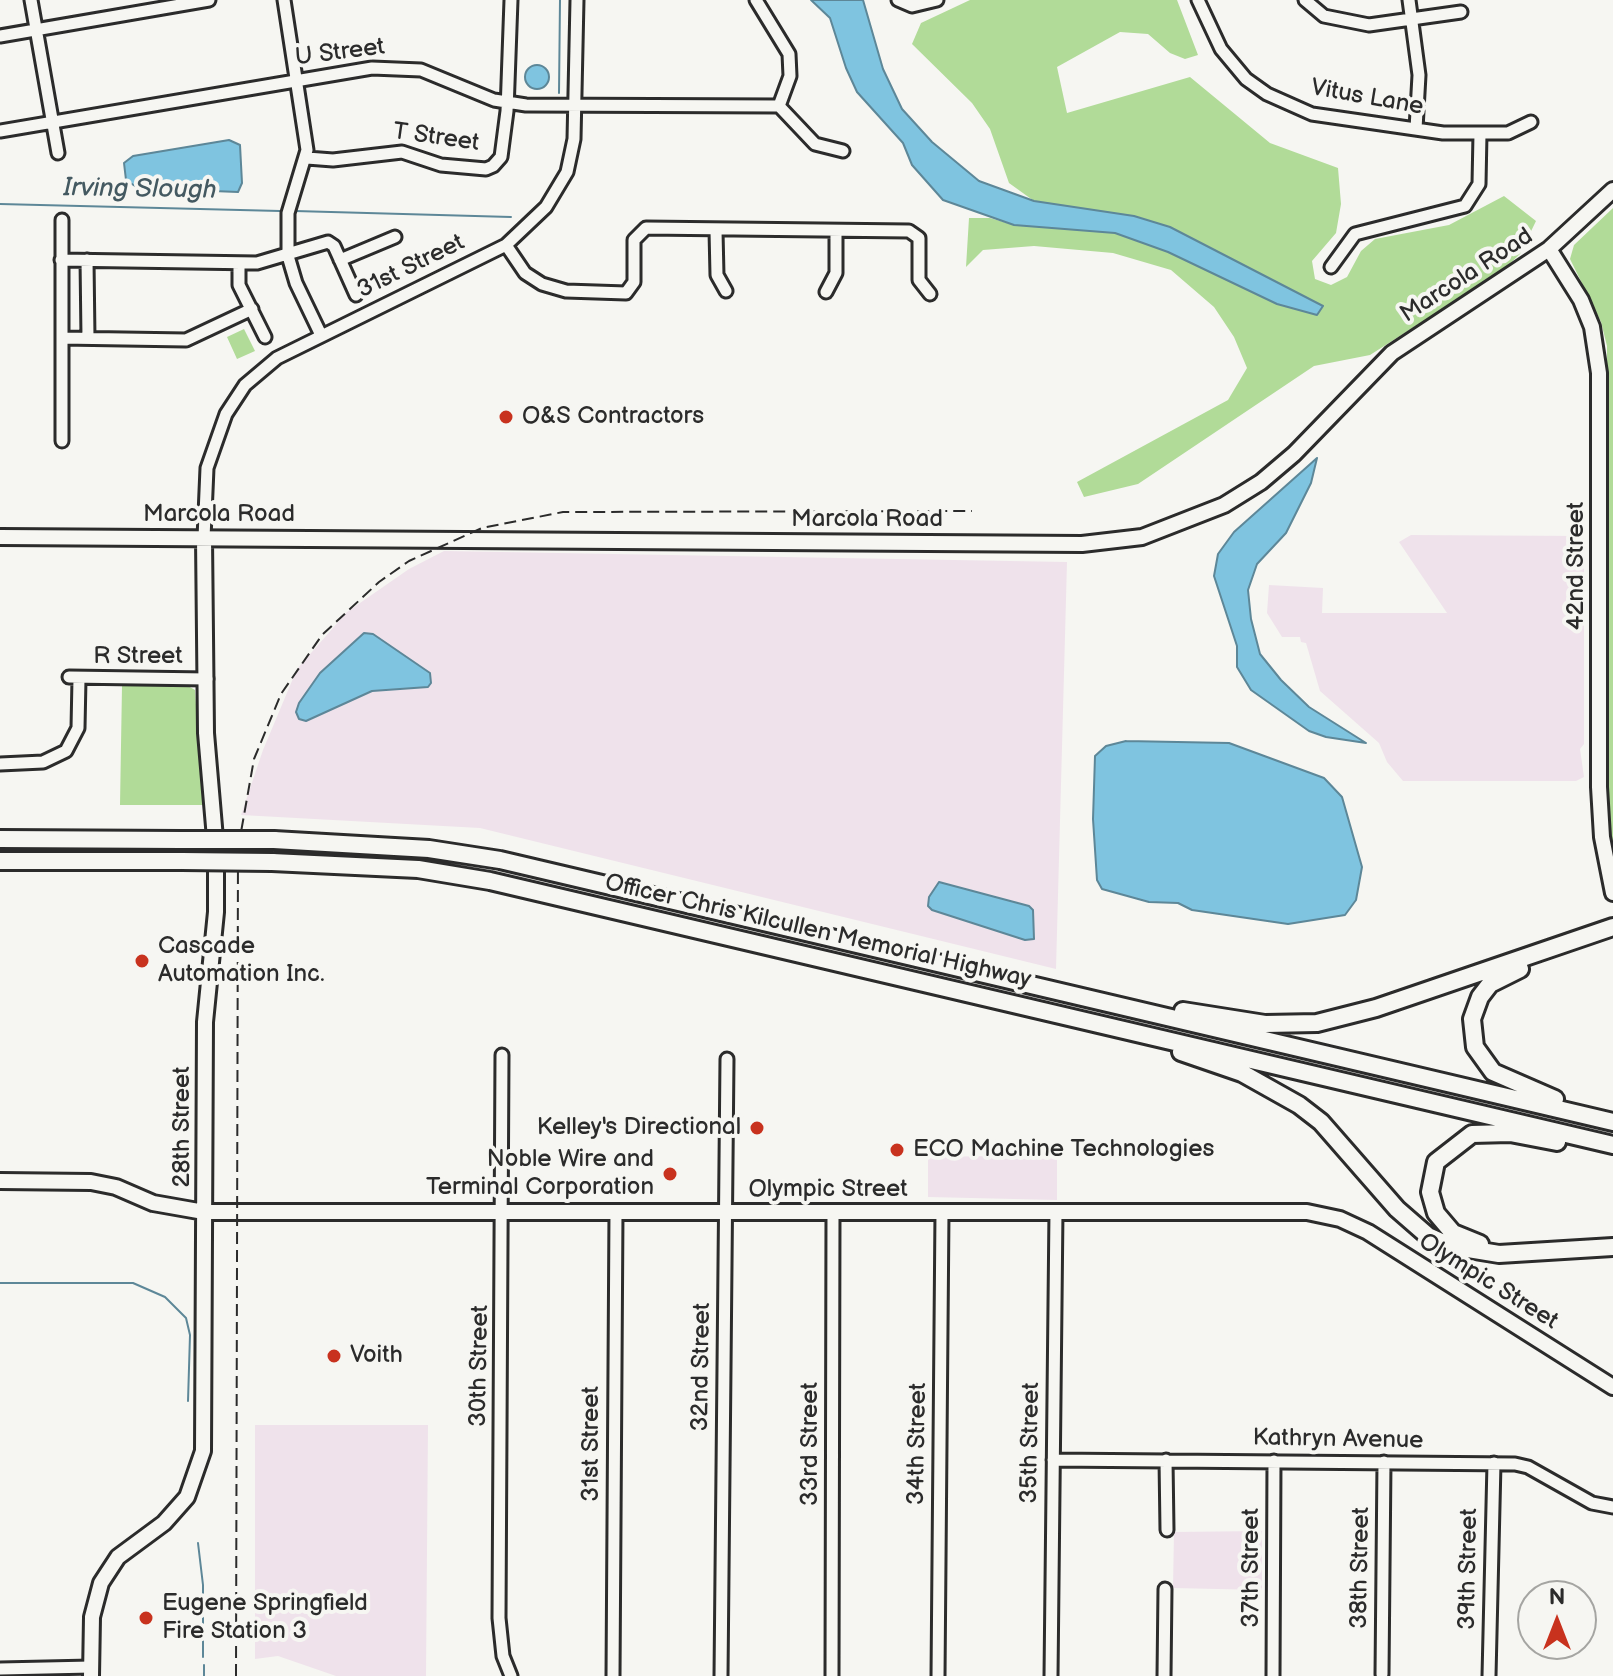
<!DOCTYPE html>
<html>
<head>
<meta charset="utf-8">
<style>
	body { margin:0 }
	#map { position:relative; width:1613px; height:1676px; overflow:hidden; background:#f6f6f2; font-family:"Balsamiq Sans",sans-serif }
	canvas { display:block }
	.north { position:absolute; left:1517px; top:1580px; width:80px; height:80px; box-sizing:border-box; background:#f6f6f2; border:2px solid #a5a5a2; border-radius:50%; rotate:0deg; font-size:22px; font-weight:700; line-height:32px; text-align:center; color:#2b2b2b }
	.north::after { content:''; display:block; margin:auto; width:28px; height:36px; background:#c8321e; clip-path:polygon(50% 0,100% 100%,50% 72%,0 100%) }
</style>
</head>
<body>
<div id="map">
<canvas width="1613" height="1676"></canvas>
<div class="north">N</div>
</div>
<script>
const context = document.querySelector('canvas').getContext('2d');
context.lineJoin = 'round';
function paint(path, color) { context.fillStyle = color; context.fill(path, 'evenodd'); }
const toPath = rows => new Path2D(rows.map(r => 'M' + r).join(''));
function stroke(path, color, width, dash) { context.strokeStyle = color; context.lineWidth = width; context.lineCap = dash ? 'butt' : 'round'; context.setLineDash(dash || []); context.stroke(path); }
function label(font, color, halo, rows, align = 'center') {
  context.font = font + ' "Balsamiq Sans",sans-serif'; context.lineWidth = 8; context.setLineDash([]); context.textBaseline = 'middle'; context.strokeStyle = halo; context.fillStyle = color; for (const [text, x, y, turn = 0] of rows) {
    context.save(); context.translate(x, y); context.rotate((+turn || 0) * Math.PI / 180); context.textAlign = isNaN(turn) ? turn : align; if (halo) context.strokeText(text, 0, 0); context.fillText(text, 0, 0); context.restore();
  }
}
paint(toPath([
	[1411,535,1584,536,1584,744,1580,749,1584,777,1576,781,1403,781,1387,762,1379,743,1320,691,1306,643,1301,642,1300,637,1282,637,1267,613,1269,585,1323,588,1322,613,1447,613,1399,542],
	[444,551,1067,562,1056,969,480,828,241,815,263,750,297,669,347,612,409,569],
	[1057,1155,1057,1200,928,1197,928,1157],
	[255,1425,428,1425,426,1676,336,1676,278,1656,255,1659],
	[1262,1531,1262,1590,1173,1588,1174,1532]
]), '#efe2eb');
paint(toPath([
	[970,0,1177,0,1198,55,1185,59,1170,53,1148,34,1120,32,1057,67,1067,113,1190,77,1270,143,1338,168,1341,204,1336,233,1312,261,1315,279,1331,285,1347,277,1361,251,1375,239,1449,225,1504,196,1536,221,1520,254,1502,271,1370,355,1314,366,1138,484,1084,497,1077,482,1228,400,1247,368,1234,337,1214,307,1171,270,1113,253,1034,246,983,250,966,267,969,218,990,218,1014,225,1115,233,1168,252,1134,216,1034,201,1009,183,990,129,972,103,912,44,921,23],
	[1613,208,1613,854,1608,810,1607,346,1601,322,1570,259,1574,245],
	[244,329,255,351,237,359,227,337],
	[122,686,188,686,195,690,203,805,120,805]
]), '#b1db98');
const water = toPath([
	[811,0,863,0,883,69,902,109,932,142,979,181,1034,201,1134,216,1170,227,1323,306,1317,315,1277,304,1168,252,1115,233,1014,225,943,200,912,165,903,143,857,92,846,68,830,18,811,0],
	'525 77a12 12 0 1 1 24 0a12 12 0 1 1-24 0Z',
	[229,140,240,145,242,183,238,192,138,188,126,180,124,163,133,156,229,140],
	[1317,458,1311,483,1286,533,1257,564,1248,590,1251,619,1260,654,1281,680,1309,707,1366,743,1326,737,1309,731,1251,690,1237,667,1237,646,1214,576,1218,554,1234,532,1317,458],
	[364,633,373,634,430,673,431,683,428,687,372,691,306,721,299,719,296,712,299,703,320,673,364,633],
	[1126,741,1229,743,1324,778,1342,797,1362,867,1356,900,1345,915,1288,924,1192,910,1178,903,1149,902,1102,889,1097,880,1093,819,1095,756,1106,746,1126,741],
	[939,882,1029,906,1033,910,1034,939,1025,940,932,910,928,906,929,897,939,882]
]);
paint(water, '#7fc4e0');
stroke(water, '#5d8798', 2);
stroke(toPath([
	[559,93,560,0],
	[0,204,280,211],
	[295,211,511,217],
	[0,1283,133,1283,165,1297,186,1318,190,1335,188,1401],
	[198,1543,203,1585,203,1657],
	[204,1665,204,1676]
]), '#5d8798', 2);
const minor = toPath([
	[31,0,58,153],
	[284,0,307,150,288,213,288,256,296,283,321,335],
	[756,0,789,54,790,76,779,106],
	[898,0,912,6,937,0],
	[1198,0,1221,49,1246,79,1267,94,1312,114,1443,133,1508,133,1531,122],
	[1305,0,1324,16,1369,25,1461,12],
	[1409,0,1419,75,1416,129],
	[0,36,209,0],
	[779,106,815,144,843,151],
	[0,131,372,68,421,70,494,100,526,105,779,106],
	[307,158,333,160,402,152,441,165,486,169,493,166,501,157,507,111,511,0],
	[62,220,62,441],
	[716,231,717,275,726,291],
	[506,245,525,273,542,284,566,291,626,293,634,282,634,240,646,228,909,231,919,238,919,280,930,294],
	[61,260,257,263,328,242,334,246,356,295],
	[87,260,88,338],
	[340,260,395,237],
	[239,263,239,285,265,337],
	[1331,267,1355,234,1465,206,1479,184,1480,134],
	[826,292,836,273,836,231],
	[62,338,186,340,252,309],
	[204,538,207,468,226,414,245,385,277,358,506,245,546,207,567,172,574,139,577,0],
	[69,677,207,679],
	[0,764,43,762,66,751,78,728,79,679],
	[502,1055,499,1618,503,1656,511,1676],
	[1053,1460,1515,1464,1528,1467,1592,1503,1613,1507],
	[1166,1460,1167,1530],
	[0,1669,91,1667],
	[1382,1674,1384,1462],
	[613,1676,616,1212],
	[721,1676,727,1059],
	[832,1676,833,1212],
	[938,1676,942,1212],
	[1051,1676,1056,1211],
	[1164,1676,1165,1589],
	[1273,1676,1274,1461],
	[1489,1676,1494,1463]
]);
const major = toPath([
	[1549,249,1581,300,1592,327,1599,373,1599,787,1602,837,1613,893],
	[0,537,1082,544,1142,537,1224,505,1261,482,1294,454,1392,353,1549,249,1613,190],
	[0,1181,91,1182,116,1187,153,1203,204,1212,1307,1212,1340,1219,1368,1232,1613,1387],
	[91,1676,92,1617,101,1583,118,1557,164,1523,187,1497,203,1451,205,1022,216,912,216,850,206,733,204,538]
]);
const highway = toPath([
	[0,839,181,840],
	[274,840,429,849,500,860,1613,1122],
	[0,861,182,861],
	[272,862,418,869,490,881,1613,1145],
	[1520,969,1490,984,1480,997,1472,1019,1475,1047,1493,1072,1555,1099],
	[1183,1011,1265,1024,1317,1023,1376,1008,1613,927],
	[1181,1052,1242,1073,1299,1105,1321,1122,1397,1209,1428,1236,1450,1246,1499,1254,1613,1247],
	[1480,1244,1453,1233,1436,1213,1430,1192,1436,1162,1472,1134,1510,1133,1557,1142]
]);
stroke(minor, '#2b2b2b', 17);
stroke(major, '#2b2b2b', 20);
stroke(highway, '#2b2b2b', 22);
stroke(minor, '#f6f6f2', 11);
stroke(major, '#f6f6f2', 14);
stroke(highway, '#f6f6f2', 16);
stroke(toPath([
	[236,1676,238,849,254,759,281,694,322,635,379,582,409,561,482,528,563,512,972,511]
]), '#2b2b2b', 2, [12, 6]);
const highwayBridge = toPath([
	[181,840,274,840],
	[182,861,272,862]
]);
stroke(highwayBridge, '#2b2b2b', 22, []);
stroke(highwayBridge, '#f6f6f2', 16);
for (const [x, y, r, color] of [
	[506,417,8,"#c8321e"],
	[142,961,8,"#c8321e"],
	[757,1128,8,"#c8321e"],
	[897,1150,8,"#c8321e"],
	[670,1174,8,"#c8321e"],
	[334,1356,8,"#c8321e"],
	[146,1618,8,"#c8321e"]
]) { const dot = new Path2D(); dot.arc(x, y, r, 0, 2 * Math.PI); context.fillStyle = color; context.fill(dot); stroke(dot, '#f6f6f2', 3); }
label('24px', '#2b2b2b', '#f6f6f2', [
	["U Street",340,53,-7],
	["Vitus Lane",1367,98,10],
	["T Street",436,138,8],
	["31st Street",411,267,-26],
	["Marcola Road",1467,276,-33],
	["Marcola Road",219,515],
	["Marcola Road",867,520],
	["42nd Street",1577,566,-90],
	["R Street",138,657],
	["Officer Chris Kilcullen Memorial Highway",818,932,13],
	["28th Street",183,1127,-90],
	["Olympic Street",828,1190],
	["Olympic Street",1488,1282,32],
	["30th Street",480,1366,-89],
	["32nd Street",702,1367,-89],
	["Kathryn Avenue",1338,1440,1],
	["35th Street",1031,1443,-89],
	["31st Street",592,1444,-90],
	["33rd Street",811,1444,-90],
	["34th Street",918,1444,-89],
	["37th Street",1252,1568,-90],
	["38th Street",1361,1568,-89],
	["39th Street",1469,1569,-89]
]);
label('24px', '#2b2b2b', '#f6f6f2', [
	["O&S Contractors",522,417],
	["Cascade",158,947],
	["Automation Inc.",158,975],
	["Kelley's Directional",741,1128,"right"],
	["ECO Machine Technologies",913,1150],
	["Noble Wire and",654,1160,"right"],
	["Terminal Corporation",654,1188,"right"],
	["Voith",350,1356],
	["Eugene Springfield",162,1604],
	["Fire Station 3",162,1632]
], 'left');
label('italic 26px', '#445961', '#f6f6f2', [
	["Irving Slough",140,190,1]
]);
</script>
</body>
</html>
